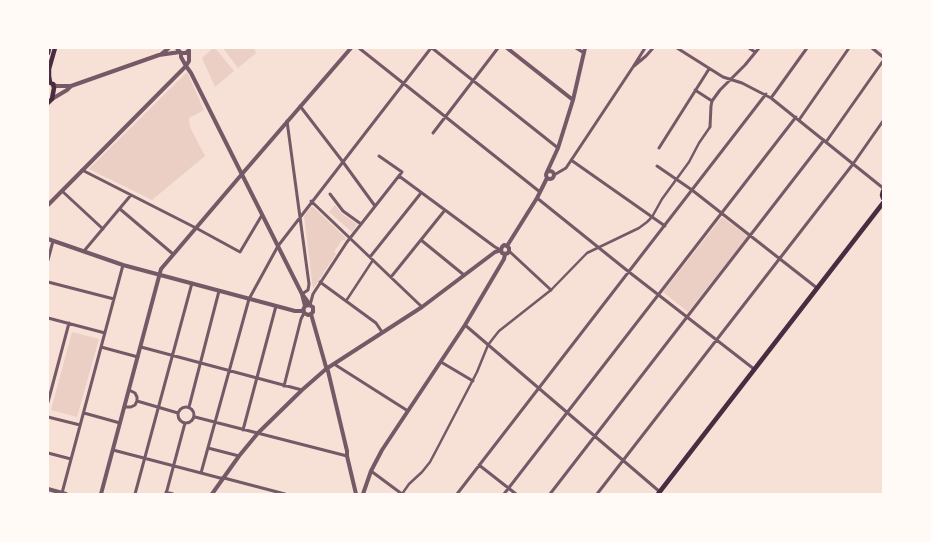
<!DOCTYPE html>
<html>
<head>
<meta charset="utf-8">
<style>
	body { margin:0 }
	#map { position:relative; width:931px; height:542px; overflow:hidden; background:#f7e1d7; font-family:Georgia,serif }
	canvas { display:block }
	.frame { position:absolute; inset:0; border:49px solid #fffaf5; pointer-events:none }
</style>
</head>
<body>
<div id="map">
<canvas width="931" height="542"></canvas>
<div class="frame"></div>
</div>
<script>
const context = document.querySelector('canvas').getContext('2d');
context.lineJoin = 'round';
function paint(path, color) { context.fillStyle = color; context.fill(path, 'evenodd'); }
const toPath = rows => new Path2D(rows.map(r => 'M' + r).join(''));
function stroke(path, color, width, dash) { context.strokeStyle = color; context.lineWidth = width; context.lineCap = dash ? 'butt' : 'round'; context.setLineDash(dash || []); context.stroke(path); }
paint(toPath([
	[213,48,215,48,234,71,215,87,202,58],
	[223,48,254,48,256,53,238,68],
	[187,72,204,110,189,118,190,127,205,156,152,200,89,169],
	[335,205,341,213,357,224,352,232,329,212],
	[312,206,346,238,345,241,342,240,334,252,336,254,313,289,304,216],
	[722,217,748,236,688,312,663,292],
	[72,332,99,339,77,417,51,410]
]), '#ebcfc5');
stroke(toPath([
	[346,301,373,260],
	[402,494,409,484,422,472,430,462,439,445,477,372,488,345,495,336,499,331,551,290,587,253,639,228,647,222,652,217,662,199,689,162,699,143,710,127]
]), '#755966', 2.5);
stroke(toPath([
	[359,48,540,192],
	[432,48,558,148],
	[576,48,584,53],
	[677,48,723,77,742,83,771,98,883,188],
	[749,48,755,52],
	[872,48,883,57],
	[634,66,646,56,653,48],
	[695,90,712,101],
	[771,98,807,48],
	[300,106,343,162,375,206],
	[799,120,849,48],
	[287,121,309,284,308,290,302,294],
	[710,127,711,106,712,101,720,90,745,65,759,48],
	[433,133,498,48],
	[826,142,883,61],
	[659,148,709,69],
	[571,160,665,226],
	[657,166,692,190,817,288],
	[82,170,196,228,240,252,262,215],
	[554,175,566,168,633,67,645,48],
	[399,176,495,247,501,250],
	[62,191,103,229],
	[330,194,343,211,361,224],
	[537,198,629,272,754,369],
	[311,201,422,307],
	[120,209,173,254],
	[421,240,464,275],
	[84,251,131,195],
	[509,251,551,290],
	[370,257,421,193],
	[48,260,53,241],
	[391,277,445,210],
	[48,282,114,299],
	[320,282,376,323,382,332],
	[310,305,313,294,347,242,402,172,379,156],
	[48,318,105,333],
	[465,325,660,492],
	[101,347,138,357],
	[141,347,302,390],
	[441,362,473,381],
	[334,364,408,411],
	[284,386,301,319,304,313],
	[137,401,178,413],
	[48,402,69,323],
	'178 415a8 8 0 1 1 16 0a8 8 0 1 1-16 0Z',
	[125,407,131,407,135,405,137,401,137,397,135,393,129,390],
	[189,407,219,291],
	[84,413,120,423],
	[48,417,80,425],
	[195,417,347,456],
	[243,430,276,306],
	[208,448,239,456],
	[113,450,201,473,220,478,224,478,285,494],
	[48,453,71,459],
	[479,465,516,494],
	[371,471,402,494],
	[201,473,249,299,278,246,431,48],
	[166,492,173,494],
	[62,493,123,265],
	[135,494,192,283],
	[166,494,185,423],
	[457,494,766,94],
	[504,494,796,117],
	[550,494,824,140],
	[597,494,853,164,883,121]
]), '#755966', 3);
stroke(toPath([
	[177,48,178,50,181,53,186,53,189,50],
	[507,48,573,100],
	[181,53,181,57,186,66,191,73,302,294,308,302,309,305,313,307,313,312,311,314,308,315,304,313,303,310,305,306,309,305],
	[160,55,169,48],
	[53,84,56,86,70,86],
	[52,99,67,90,71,86,159,55,180,52],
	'546 175a4 4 0 1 1 8 0a4 4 0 1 1-8 0Z',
	[547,172,558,148,573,100,585,48],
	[48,205,186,66,189,61,189,51],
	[48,239,123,265,295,311,304,311],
	[507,246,504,245,502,247,501,250,502,253,505,254,508,253,509,251,509,248,507,246,537,198,547,178],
	[302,294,305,306],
	[311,314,326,367,328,371,347,451,347,456,356,494],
	[48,489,66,494],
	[101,494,161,269,242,174,351,48],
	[212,494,239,456,258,433,302,390,326,369,422,307,495,252,501,250],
	[363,494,371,471,382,450,465,325,504,259,505,254]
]), '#755966', 4);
stroke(toPath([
	[48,53,49,48],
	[48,82,53,84,54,88,52,99,48,103],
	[50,82,49,76,49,69,55,48],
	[883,191,882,195,883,198],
	[658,494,883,203]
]), '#4a2c40', 4.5);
</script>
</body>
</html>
